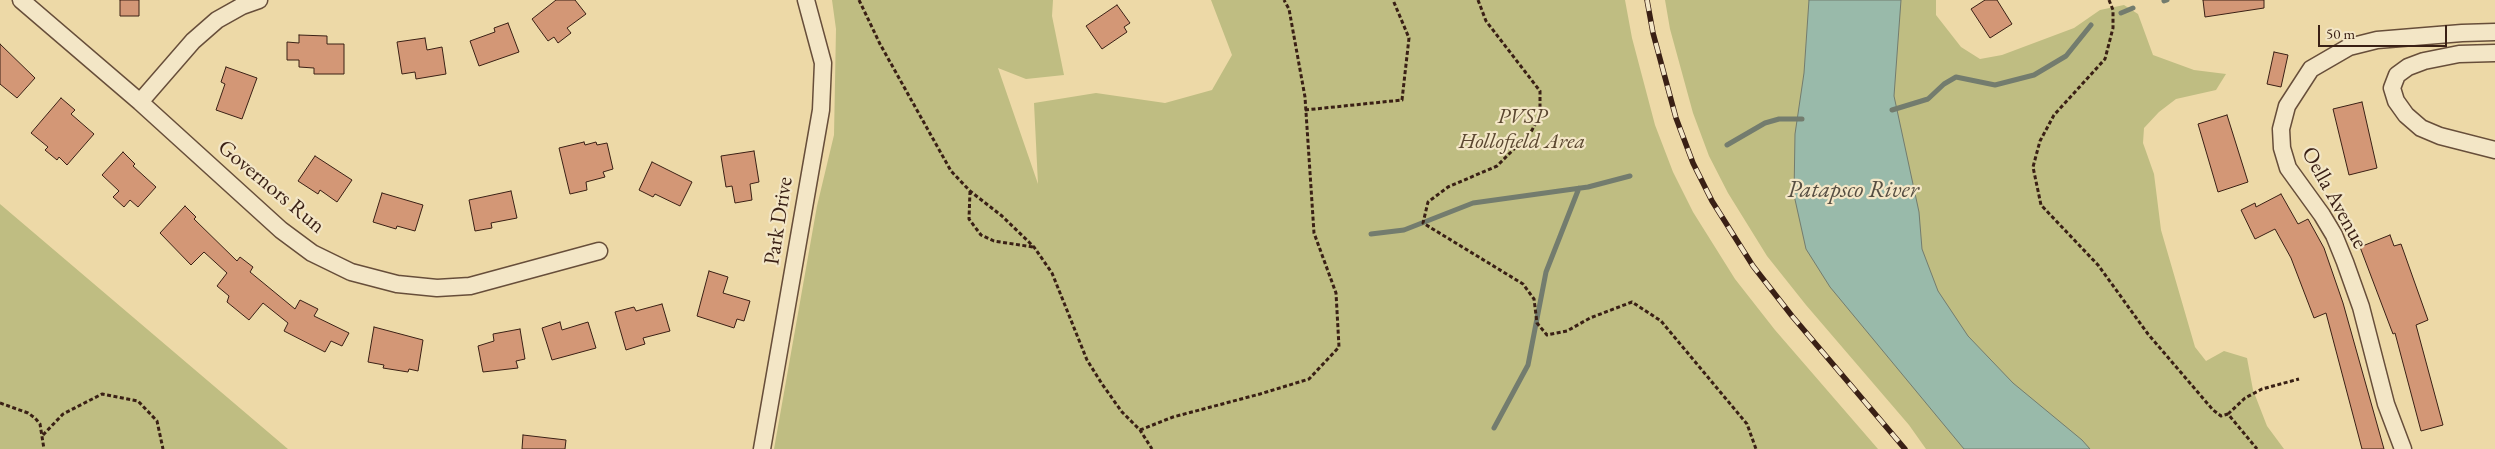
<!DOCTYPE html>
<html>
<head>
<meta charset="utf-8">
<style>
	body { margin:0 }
	#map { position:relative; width:2495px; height:449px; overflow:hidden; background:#edd9a7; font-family:"EB Garamond",serif }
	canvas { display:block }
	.scale { position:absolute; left:2318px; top:25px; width:129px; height:22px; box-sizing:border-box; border:2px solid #3a2015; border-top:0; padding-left:6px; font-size:15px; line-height:18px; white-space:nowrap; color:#3a2015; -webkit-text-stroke:4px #f3e6c6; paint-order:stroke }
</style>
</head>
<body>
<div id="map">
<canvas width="2495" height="449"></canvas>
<div class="scale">50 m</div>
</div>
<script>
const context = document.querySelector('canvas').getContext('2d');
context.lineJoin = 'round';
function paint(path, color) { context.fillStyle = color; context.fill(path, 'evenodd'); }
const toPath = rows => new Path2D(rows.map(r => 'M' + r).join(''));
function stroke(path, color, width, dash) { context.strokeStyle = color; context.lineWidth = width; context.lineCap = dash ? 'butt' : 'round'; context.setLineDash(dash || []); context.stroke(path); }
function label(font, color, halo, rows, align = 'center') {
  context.font = font + ' "EB Garamond",serif'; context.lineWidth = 4.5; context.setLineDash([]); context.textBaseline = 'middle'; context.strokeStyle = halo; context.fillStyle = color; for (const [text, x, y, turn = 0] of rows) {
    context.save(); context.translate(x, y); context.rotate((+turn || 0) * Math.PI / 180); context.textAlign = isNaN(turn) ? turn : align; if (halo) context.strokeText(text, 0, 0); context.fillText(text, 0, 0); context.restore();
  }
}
paint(toPath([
	[832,0,1053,0,1052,16,1064,75,1026,79,998,68,1038,184,1034,103,1096,93,1165,103,1212,90,1232,55,1211,0,1625,0,1632,38,1655,125,1673,172,1693,212,1735,279,1775,330,1878,449,774,449,817,206,834,135,836,29],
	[1665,0,1936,0,1936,15,1961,47,1980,59,2002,55,2074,28,2100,10,2124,5,2138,14,2153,55,2194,70,2226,74,2216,90,2176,99,2159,112,2144,128,2143,143,2154,174,2161,230,2195,347,2206,361,2224,351,2247,358,2253,390,2267,426,2284,449,1926,449,1909,425,1806,305,1767,256,1728,193,1709,156,1693,113,1670,29],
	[0,204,288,449,0,449]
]), '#bfbd82');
const water = toPath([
	[1809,0,1901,0,1894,96,1919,212,1922,249,1938,291,1968,336,2013,383,2082,440,2090,449,1964,449,1830,287,1806,249,1794,195,1795,134,1804,73,1809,0]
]);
paint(water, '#99baaa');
stroke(water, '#737c6e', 1);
stroke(toPath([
	[2164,1,2167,0],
	[2121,13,2133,8],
	[1892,110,1928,99,1944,84,1956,77,1995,85,2034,75,2066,56,2091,25],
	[1727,145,1765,123,1779,119,1802,119],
	[1371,234,1404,230,1473,203,1588,187,1630,176],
	[1494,428,1528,365,1546,272,1579,188]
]), '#737c6e', 5);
const building = toPath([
	[120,0,139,0,139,16,120,16,120,0],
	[556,0,575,0,586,14,567,28,571,33,558,43,554,37,548,41,532,19,556,0],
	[1985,0,1997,0,2012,24,1990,38,1971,9,1985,0],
	[2203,0,2264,0,2264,8,2205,17,2203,0],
	[1117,5,1130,23,1124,27,1127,32,1102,49,1086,26,1117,5],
	[508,23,519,52,479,66,470,41,495,32,494,28,508,23],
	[299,35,327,36,327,44,344,44,344,74,314,74,314,68,299,67,299,60,287,60,287,42,299,43,299,35],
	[425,38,427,50,442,47,446,74,416,79,415,72,402,74,397,42,425,38],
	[0,44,35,78,17,98,0,84,0,44],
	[2274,52,2288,55,2281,87,2267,84,2274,52],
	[226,67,257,78,242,119,216,110,225,84,221,82,226,67],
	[61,98,75,110,71,114,94,134,67,165,59,157,57,160,45,150,48,147,31,133,61,98],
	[2362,102,2377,168,2349,175,2333,109,2362,102],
	[2227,115,2248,182,2218,192,2198,124,2227,115],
	[584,142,585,145,596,142,597,145,607,143,613,169,603,172,605,177,586,182,587,190,570,194,559,148,584,142],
	[754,151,759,182,750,184,752,200,735,203,732,186,726,187,721,156,754,151],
	[123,152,135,164,133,166,156,187,138,207,130,200,124,207,113,197,119,191,102,175,123,152],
	[315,156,352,180,337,202,320,190,318,194,298,181,315,156],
	[652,162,692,182,680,206,655,194,653,197,639,190,652,162],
	[511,191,517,218,491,223,492,228,475,231,469,200,511,191],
	[382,193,423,205,415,231,397,226,396,229,373,222,382,193],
	[2281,194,2298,224,2308,219,2324,248,2343,303,2384,449,2362,449,2326,313,2314,318,2291,258,2275,229,2255,239,2241,210,2255,203,2256,207,2281,194],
	[185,206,196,217,194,219,237,261,240,257,253,267,250,272,295,309,300,300,318,309,314,316,349,333,342,346,331,341,325,352,284,331,288,323,263,303,249,320,227,302,229,296,217,286,227,273,204,252,191,265,160,233,185,206],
	[2390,235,2394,246,2401,244,2428,320,2416,325,2443,425,2421,431,2395,333,2393,334,2360,247,2390,235],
	[709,271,728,277,723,293,750,301,744,321,737,319,734,328,697,316,709,271],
	[662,304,670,331,643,338,645,344,626,350,615,312,634,307,636,311,662,304],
	[560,322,562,330,588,322,596,348,552,360,542,328,560,322],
	[374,327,423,340,418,371,409,369,408,372,383,368,384,365,368,362,374,327],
	[520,329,525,359,516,361,518,368,483,372,478,346,494,341,493,334,520,329],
	[523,435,566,440,565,449,522,449,523,435]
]);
paint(building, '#d39776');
stroke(building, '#3a2015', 1);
const street = toPath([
	[21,0,140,102,281,230,312,253,351,272,397,284,437,288,470,286,599,251],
	[2495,53,2459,54,2424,61,2408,67,2397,75,2392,88,2396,101,2406,115,2421,128,2440,136,2495,150],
	[140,102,193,41,217,20,242,6,259,0],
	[762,449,821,110,823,63,806,0],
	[2403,449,2386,404,2361,307,2345,262,2334,235,2322,215,2288,168,2282,148,2281,129,2287,106,2311,69,2349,47,2377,40,2462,33,2495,32]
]);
stroke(street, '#674e3a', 19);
stroke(toPath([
	[859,0,880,44,951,171,970,191,1002,216,1034,247,1052,273,1087,360,1102,384,1122,412,1140,430,1152,449],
	[1478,0,1486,21,1540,91,1540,115,1531,132,1497,166,1448,187,1428,202,1423,223,1523,284,1534,299,1537,323,1547,335,1567,331,1590,318,1632,302,1661,321,1747,424,1756,449],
	[2109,0,2113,10,2113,28,2105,59,2054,115,2040,141,2033,167,2041,205,2098,265,2148,334,2213,410,2221,416,2228,414,2257,449],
	[1305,110,1402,100,1409,38,1393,0],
	[970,191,969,219,981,235,994,241,1033,247],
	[0,403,28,413,35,418,40,424,44,449],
	[2228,414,2245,398,2262,389,2299,379],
	[1140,430,1173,417,1260,394,1309,379,1339,347,1336,293,1314,233,1305,97,1289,9,1284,0],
	[43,435,63,414,102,394,138,401,157,421,163,449]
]), '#3a2015', 3, [4, 2.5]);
stroke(street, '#f3e6c6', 16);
const rail = toPath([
	[1647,0,1653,33,1676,118,1693,163,1712,201,1753,266,1792,316,1905,449]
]);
stroke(rail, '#3a2015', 5.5);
stroke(rail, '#f3e6c6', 4, [11]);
label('italic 22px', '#5b4730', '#f3e6c6', [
	["PVSP",1522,117],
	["Hollofield Area",1522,142]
]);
label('22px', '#3a2015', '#f3e6c6', [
	["Governors Run",271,187,40],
	["Oella Avenue",2334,198,61],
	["Park Drive",779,221,-81]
]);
label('italic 24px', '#564e42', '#f3e6c6', [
	["Patapsco River",1853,190]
]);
</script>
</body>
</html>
